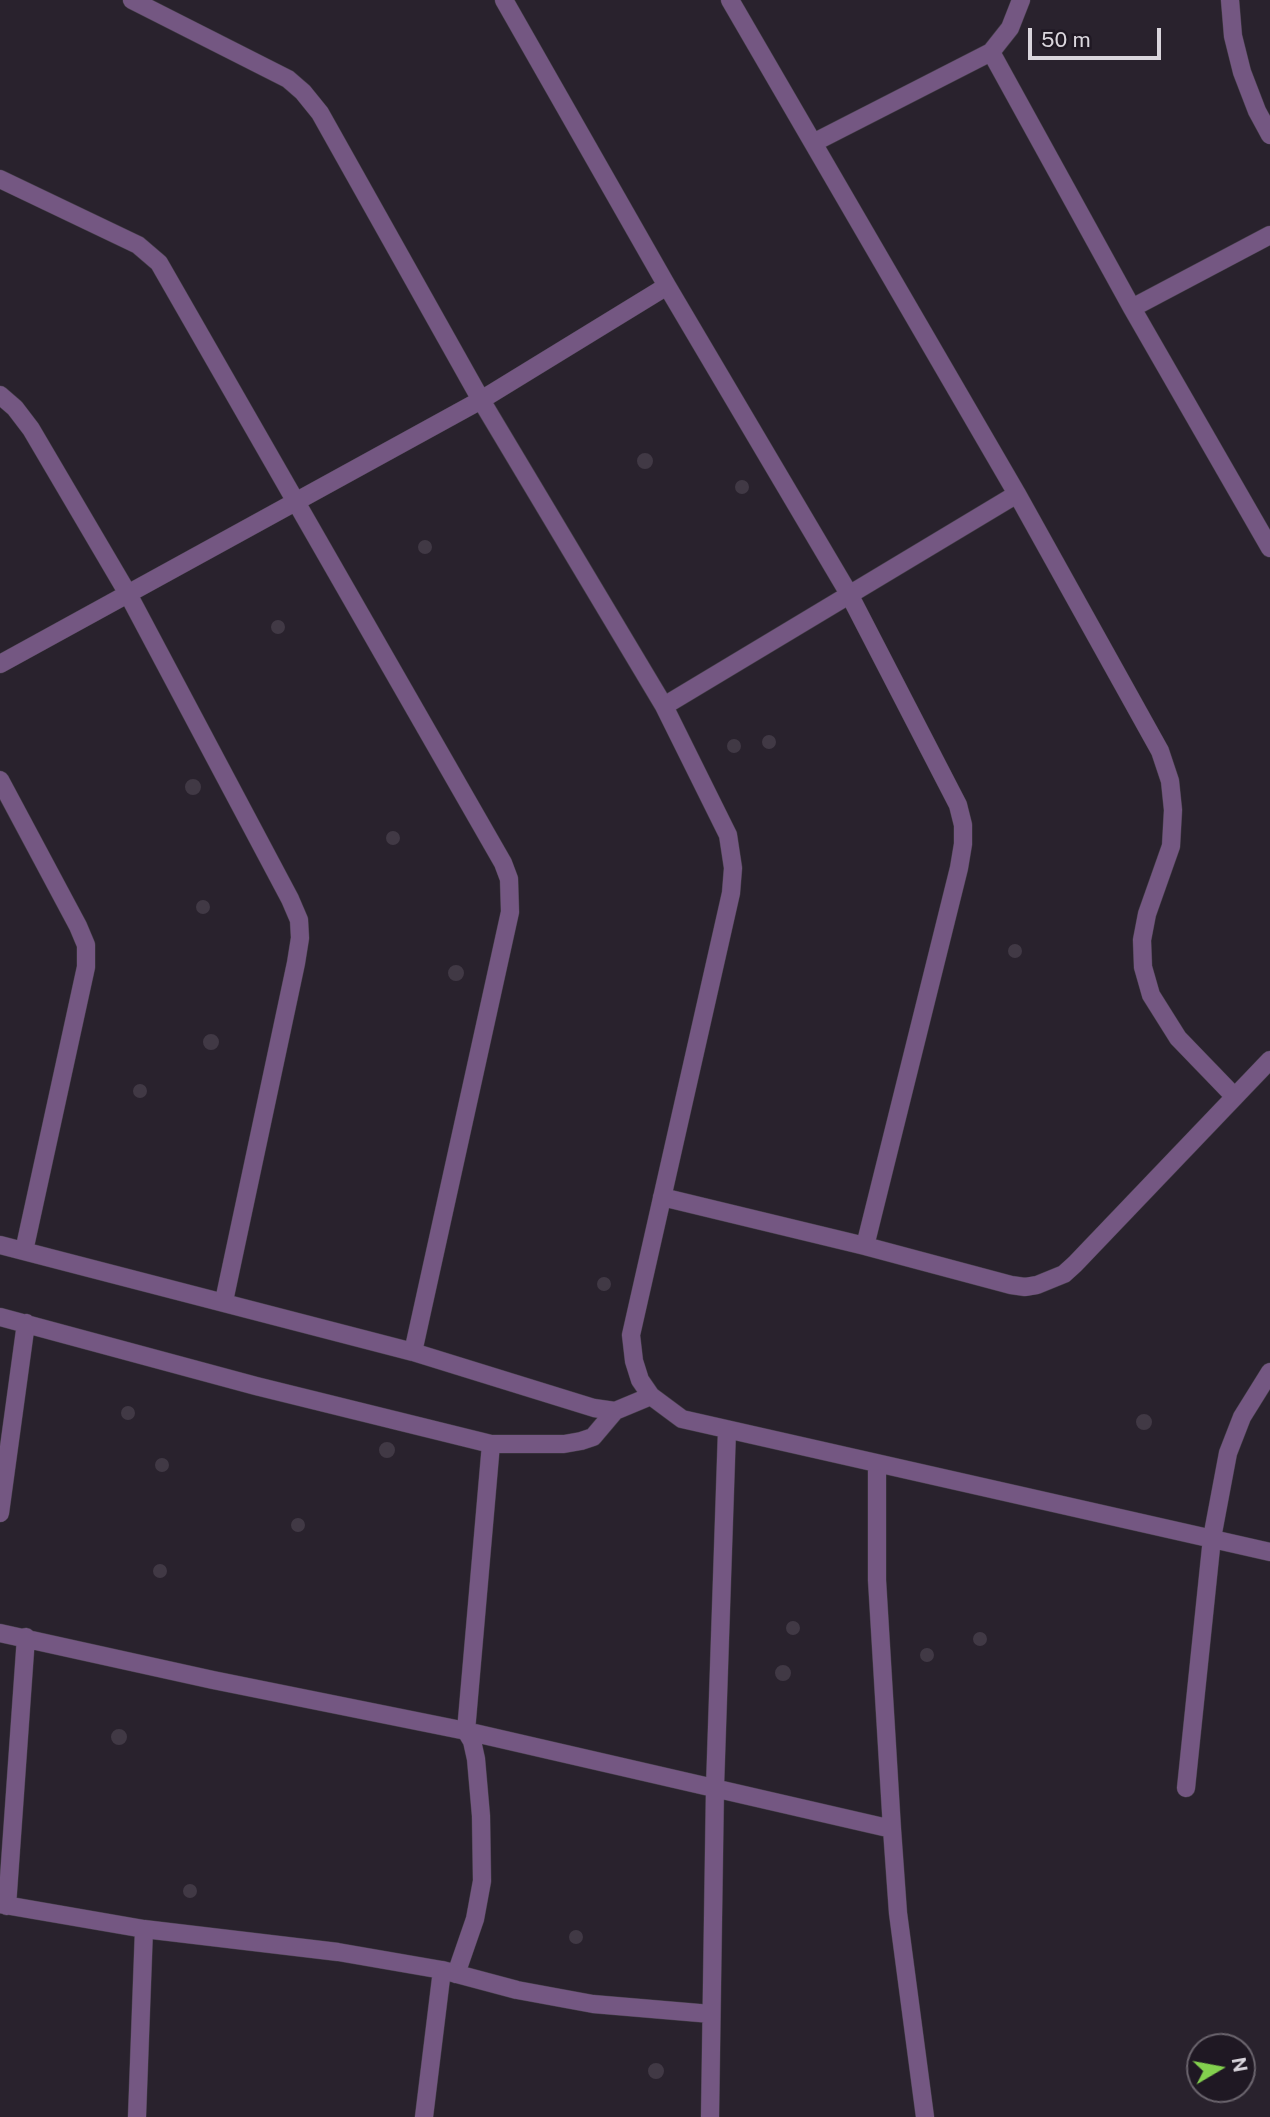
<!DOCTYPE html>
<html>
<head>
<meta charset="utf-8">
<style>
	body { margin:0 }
	#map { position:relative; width:1270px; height:2117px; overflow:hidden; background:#29222d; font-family:"Public Sans",sans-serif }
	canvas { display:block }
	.north { position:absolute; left:1186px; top:2033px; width:70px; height:70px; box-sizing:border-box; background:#1f1823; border:2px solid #6a646d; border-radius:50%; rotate:80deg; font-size:19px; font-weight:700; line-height:28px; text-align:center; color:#dad6dd }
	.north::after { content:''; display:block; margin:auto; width:24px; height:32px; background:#83d04e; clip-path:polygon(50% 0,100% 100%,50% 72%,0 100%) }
	.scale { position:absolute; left:1028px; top:28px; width:133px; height:32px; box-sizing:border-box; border:4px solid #dad6dd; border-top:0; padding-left:9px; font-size:21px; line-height:24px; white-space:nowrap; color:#dad6dd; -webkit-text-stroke:5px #1f1823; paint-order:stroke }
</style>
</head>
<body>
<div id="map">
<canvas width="1270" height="2117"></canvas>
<div class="north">N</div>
<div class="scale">50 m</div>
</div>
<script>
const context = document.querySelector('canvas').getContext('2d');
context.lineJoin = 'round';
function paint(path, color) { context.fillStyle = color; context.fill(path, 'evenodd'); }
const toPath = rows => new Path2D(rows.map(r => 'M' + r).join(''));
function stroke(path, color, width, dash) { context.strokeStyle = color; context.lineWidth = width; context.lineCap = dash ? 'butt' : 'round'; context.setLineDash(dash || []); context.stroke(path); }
paint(toPath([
	'637 461a8 8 0 1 1 16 0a8 8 0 1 1-16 0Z',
	'735 487a7 7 0 1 1 14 0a7 7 0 1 1-14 0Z',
	'418 547a7 7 0 1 1 14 0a7 7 0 1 1-14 0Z',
	'271 627a7 7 0 1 1 14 0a7 7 0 1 1-14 0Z',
	'762 742a7 7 0 1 1 14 0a7 7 0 1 1-14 0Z',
	'727 746a7 7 0 1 1 14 0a7 7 0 1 1-14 0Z',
	'185 787a8 8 0 1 1 16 0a8 8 0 1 1-16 0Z',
	'386 838a7 7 0 1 1 14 0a7 7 0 1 1-14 0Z',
	'196 907a7 7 0 1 1 14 0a7 7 0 1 1-14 0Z',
	'1008 951a7 7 0 1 1 14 0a7 7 0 1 1-14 0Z',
	'448 973a8 8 0 1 1 16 0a8 8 0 1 1-16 0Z',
	'203 1042a8 8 0 1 1 16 0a8 8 0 1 1-16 0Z',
	'133 1091a7 7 0 1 1 14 0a7 7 0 1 1-14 0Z',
	'597 1284a7 7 0 1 1 14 0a7 7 0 1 1-14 0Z',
	'121 1413a7 7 0 1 1 14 0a7 7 0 1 1-14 0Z',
	'1136 1422a8 8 0 1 1 16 0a8 8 0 1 1-16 0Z',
	'379 1450a8 8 0 1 1 16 0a8 8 0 1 1-16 0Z',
	'155 1465a7 7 0 1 1 14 0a7 7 0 1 1-14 0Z',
	'291 1525a7 7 0 1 1 14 0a7 7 0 1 1-14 0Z',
	'153 1571a7 7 0 1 1 14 0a7 7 0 1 1-14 0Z',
	'786 1628a7 7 0 1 1 14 0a7 7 0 1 1-14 0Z',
	'973 1639a7 7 0 1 1 14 0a7 7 0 1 1-14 0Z',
	'920 1655a7 7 0 1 1 14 0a7 7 0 1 1-14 0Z',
	'775 1673a8 8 0 1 1 16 0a8 8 0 1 1-16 0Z',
	'111 1737a8 8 0 1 1 16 0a8 8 0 1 1-16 0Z',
	'183 1891a7 7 0 1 1 14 0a7 7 0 1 1-14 0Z',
	'569 1937a7 7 0 1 1 14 0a7 7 0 1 1-14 0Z',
	'648 2071a8 8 0 1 1 16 0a8 8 0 1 1-16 0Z'
]), '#413945');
const minor = toPath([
	[132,0,288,79,303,92,320,113,481,400,664,706,728,835,733,868,731,893,631,1335,634,1361,640,1380,651,1396,682,1419,1270,1552],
	[504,0,667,286,849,594,958,805,963,825,963,844,959,868,865,1246],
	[730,0,1017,494,1160,751,1170,781,1173,810,1171,846,1147,914,1142,940,1143,967,1151,995,1178,1038,1234,1096],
	[1230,0,1233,36,1242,72,1257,111,1270,135],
	[991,52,1132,308,1270,548],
	[813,143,991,52,1010,28,1021,0],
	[0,179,138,245,159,263,503,863,509,879,510,912,413,1352],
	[1132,308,1270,235],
	[0,395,15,408,31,429,128,594,290,899,299,920,300,938,296,963,224,1301],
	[0,664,481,400,667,286],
	[664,706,1017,494],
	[0,780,78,926,86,945,86,967,24,1251],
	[662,1197,865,1246,1011,1285,1025,1287,1037,1285,1064,1274,1075,1264,1270,1060],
	[0,1245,413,1352,594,1408,615,1411,651,1396],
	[0,1317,256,1386,491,1444,564,1444,581,1441,593,1437,615,1411],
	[877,1464,877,1580,892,1829,898,1913,925,2117],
	[0,1513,26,1323],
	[0,1633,213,1680,466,1731,892,1829],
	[1186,1788,1212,1538,1228,1453,1242,1417,1270,1372],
	[0,1904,144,1929,338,1952,442,1970,517,1990,593,2004,711,2014],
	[7,1906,26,1637],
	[456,1974,475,1919,482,1881,481,1816,476,1759,472,1741,466,1731,491,1444],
	[137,2117,144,1929],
	[424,2117,442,1970],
	[710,2117,715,1787,727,1430]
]);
stroke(minor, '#453f49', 19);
stroke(minor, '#745782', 18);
</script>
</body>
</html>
